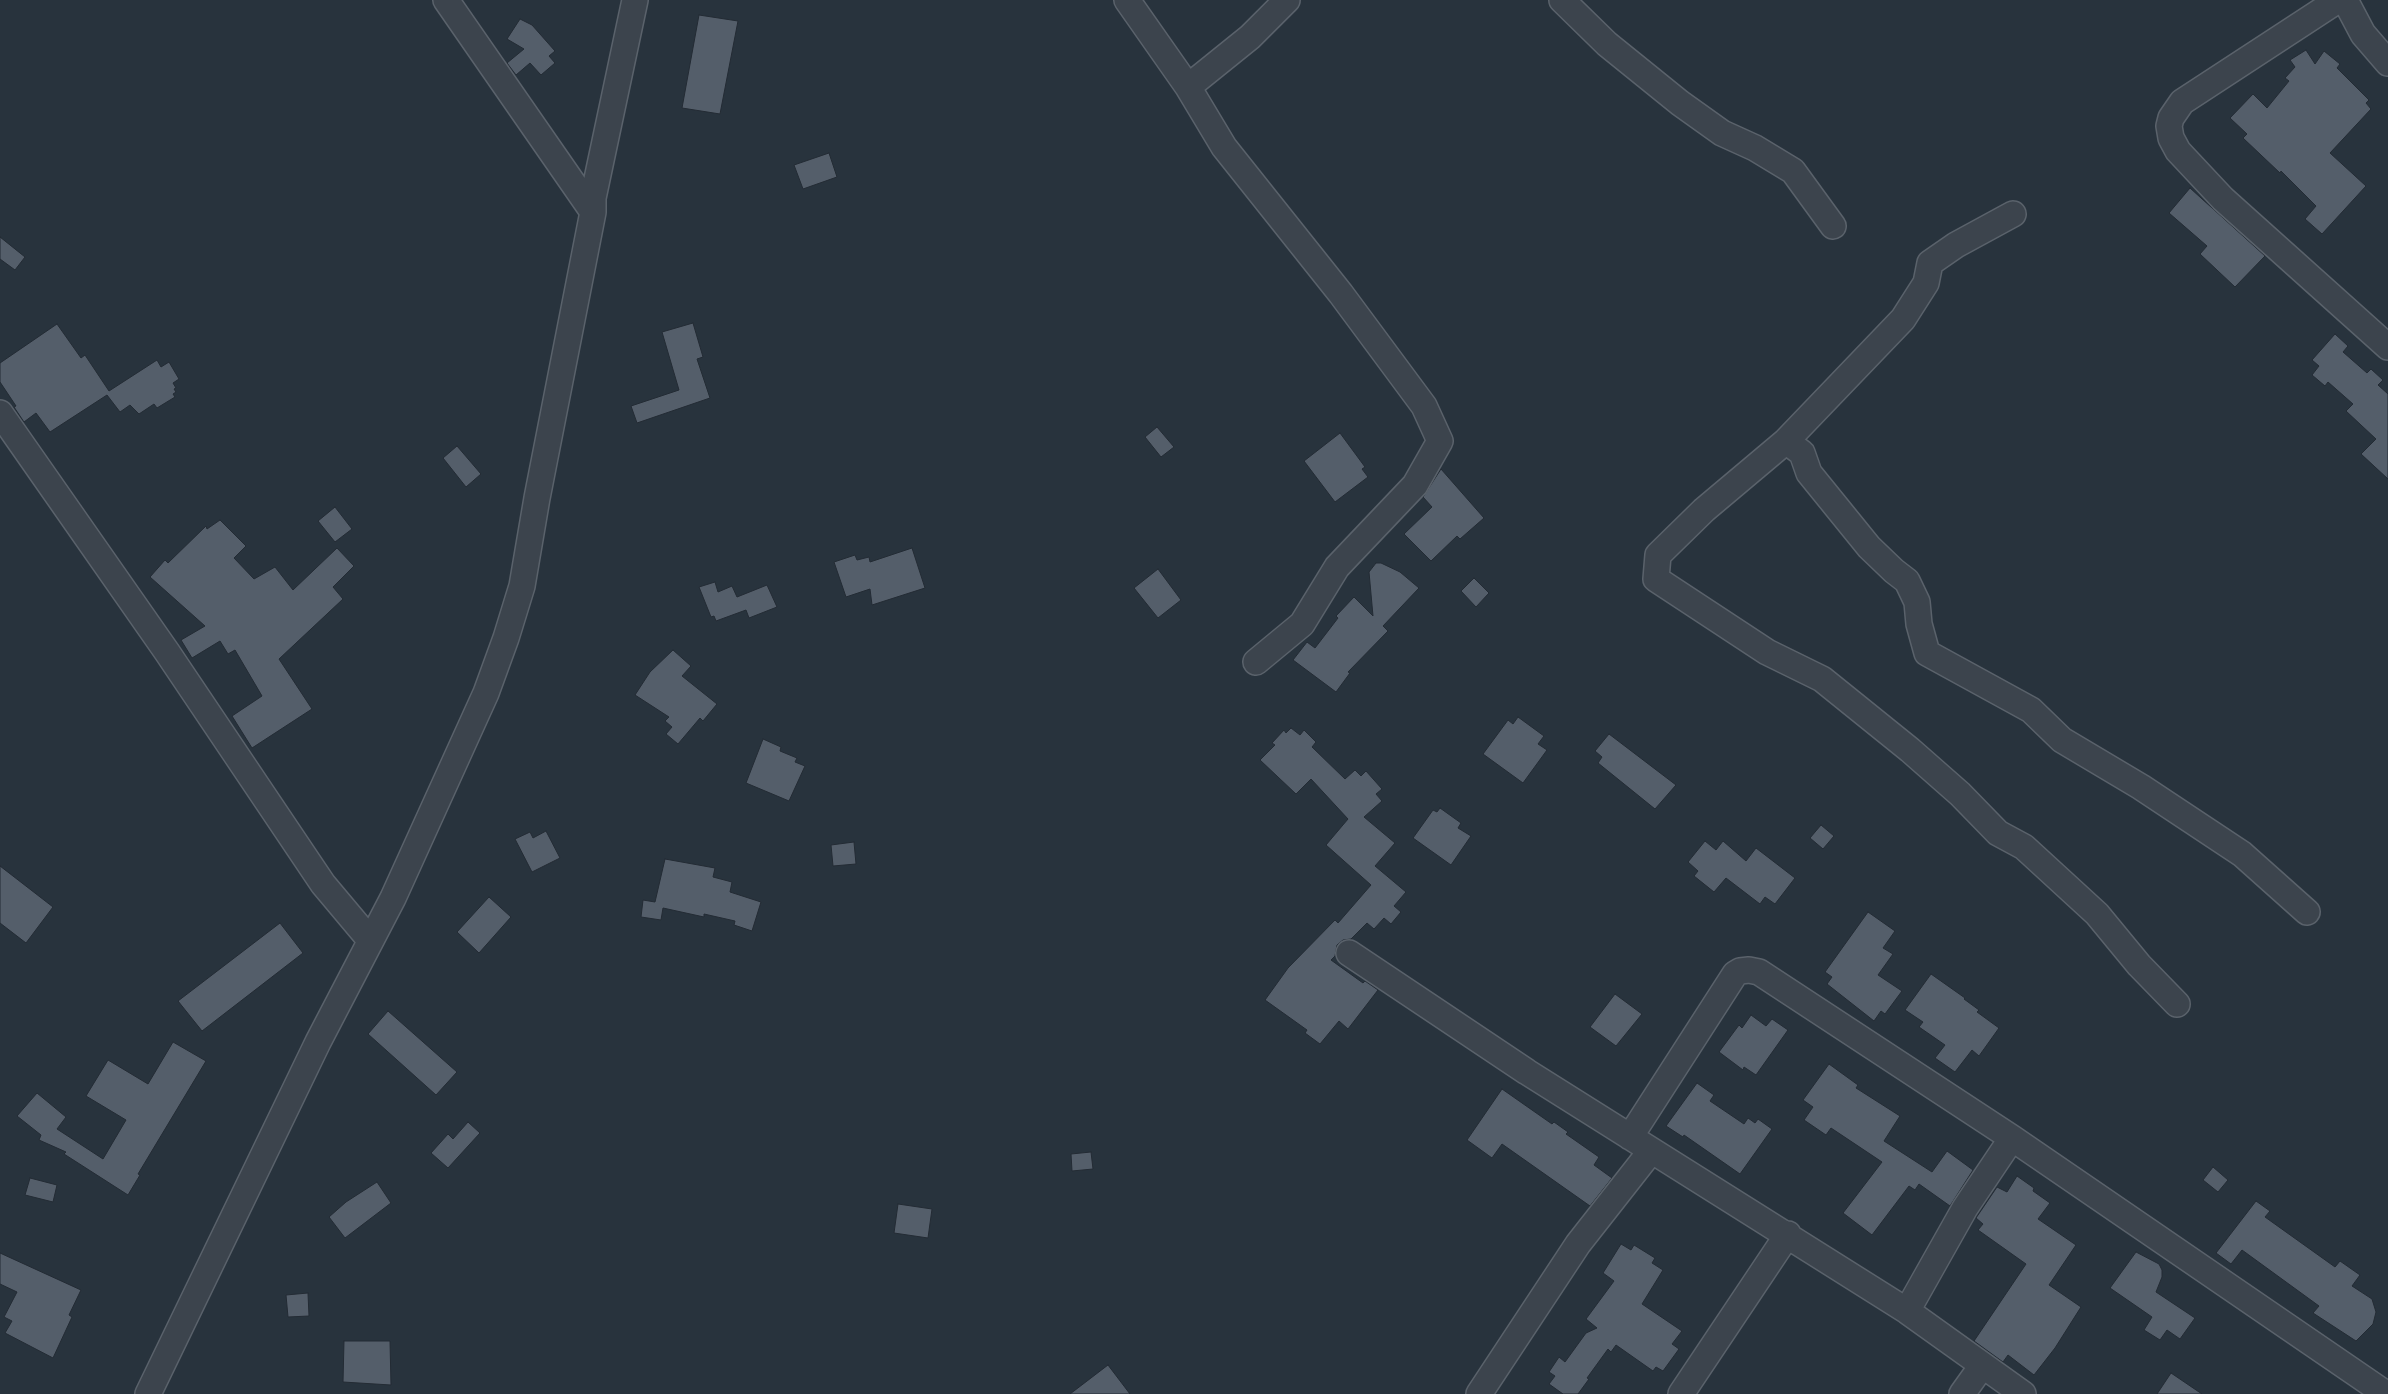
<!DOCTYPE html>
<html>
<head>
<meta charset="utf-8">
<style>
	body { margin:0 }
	canvas { display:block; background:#28333d }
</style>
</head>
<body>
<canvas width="2388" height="1394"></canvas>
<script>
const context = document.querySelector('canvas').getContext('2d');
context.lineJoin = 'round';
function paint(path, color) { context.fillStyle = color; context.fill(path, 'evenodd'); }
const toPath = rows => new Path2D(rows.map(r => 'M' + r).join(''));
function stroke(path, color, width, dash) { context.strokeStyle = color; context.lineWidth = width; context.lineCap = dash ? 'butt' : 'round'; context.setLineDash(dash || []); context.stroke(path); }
const building = toPath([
	[699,15,738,21,720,114,682,108,699,15],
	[520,19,532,25,555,51,549,56,555,63,541,75,530,63,516,75,507,63,524,49,507,39,520,19],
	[2306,50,2315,64,2324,51,2340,64,2337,68,2369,100,2366,103,2371,109,2330,153,2366,186,2322,234,2305,219,2316,206,2281,171,2280,173,2243,138,2247,134,2230,118,2253,94,2267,108,2289,81,2285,78,2295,67,2290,60,2306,50],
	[829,153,837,177,803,189,794,165,829,153],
	[2190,188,2265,256,2235,287,2200,254,2207,246,2169,213,2190,188],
	[0,237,25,257,15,270,0,259,0,237],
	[693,323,703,357,697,359,710,398,637,423,631,406,679,390,662,332,693,323],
	[57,324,81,358,85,355,109,391,157,360,161,367,169,362,179,379,173,383,176,388,174,389,176,392,173,394,175,397,157,408,154,404,139,414,130,405,120,412,107,395,50,432,36,413,24,422,14,407,16,406,0,382,0,363,57,324],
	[2335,334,2348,346,2343,352,2367,373,2371,369,2383,380,2378,385,2388,394,2388,479,2361,454,2376,439,2346,411,2353,404,2328,382,2325,386,2312,375,2319,366,2312,360,2335,334],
	[1157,427,1174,447,1161,457,1145,437,1157,427],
	[1340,433,1365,467,1362,469,1368,477,1335,502,1304,461,1340,433],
	[457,446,481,474,466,487,443,458,457,446],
	[1441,469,1484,518,1460,539,1457,536,1431,561,1404,534,1432,507,1423,497,1441,469],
	[335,507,352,529,335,542,318,521,335,507],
	[220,520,246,546,234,558,254,579,275,567,293,590,337,548,354,566,333,587,343,599,279,659,312,709,252,748,232,716,262,696,235,650,228,654,220,641,192,658,181,640,205,626,150,577,165,560,168,563,206,526,207,529,220,520],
	[912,548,925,588,872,605,870,589,846,597,834,562,855,555,857,560,869,557,870,562,912,548],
	[1376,563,1381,563,1400,572,1419,588,1383,626,1388,631,1348,672,1350,673,1336,692,1293,660,1307,642,1315,648,1338,618,1336,616,1354,597,1373,616,1369,572,1376,563],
	[1158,569,1181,600,1158,618,1134,588,1158,569],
	[1474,578,1489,593,1476,607,1461,591,1474,578],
	[715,582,718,592,732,586,737,597,767,585,777,607,749,618,746,610,716,621,714,616,711,617,699,587,715,582],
	[673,650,691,666,682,676,717,704,703,721,700,718,678,744,666,734,672,727,665,721,669,717,635,695,650,672,673,650],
	[1518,717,1544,736,1538,744,1547,750,1523,783,1483,754,1508,720,1513,724,1518,717],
	[1291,728,1300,735,1304,730,1316,742,1312,747,1345,779,1355,770,1361,776,1366,771,1382,789,1376,794,1382,801,1364,817,1395,843,1375,866,1406,892,1394,906,1401,912,1391,924,1384,918,1374,929,1367,923,1351,939,1343,940,1337,945,1335,956,1331,960,1363,983,1365,981,1378,990,1348,1029,1339,1021,1320,1044,1305,1033,1307,1030,1265,1000,1288,968,1335,920,1338,923,1371,885,1326,845,1348,819,1311,779,1296,794,1260,760,1275,745,1272,743,1284,730,1286,733,1291,728],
	[1609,734,1676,785,1655,809,1598,763,1602,757,1595,751,1609,734],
	[763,739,781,747,780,751,797,758,795,762,805,766,789,801,746,783,763,739],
	[1440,808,1461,823,1458,828,1471,836,1451,865,1413,838,1433,810,1437,812,1440,808],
	[1821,825,1834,836,1823,849,1810,838,1821,825],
	[546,831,560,858,532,872,515,839,530,832,533,838,546,831],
	[1705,841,1716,850,1723,841,1746,861,1756,848,1795,878,1775,904,1765,897,1760,904,1726,878,1714,892,1694,876,1698,871,1688,862,1705,841],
	[854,842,856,864,833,866,831,845,854,842],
	[665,859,715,868,713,877,732,882,730,892,761,902,752,931,734,925,735,921,704,914,704,917,663,908,661,920,641,917,643,900,655,902,665,859],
	[0,866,53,907,26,943,0,923,0,866],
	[489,897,511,917,479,953,457,932,489,897],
	[1868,912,1895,931,1883,948,1893,954,1878,975,1902,991,1885,1014,1881,1011,1874,1021,1827,984,1832,977,1825,972,1868,912],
	[280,923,303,953,202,1031,178,1001,280,923],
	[1931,974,1965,998,1964,999,1979,1010,1977,1012,1999,1028,1979,1056,1972,1050,1955,1072,1935,1058,1945,1045,1919,1027,1923,1022,1905,1010,1931,974],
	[1615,994,1642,1014,1616,1046,1590,1027,1615,994],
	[388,1011,457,1072,436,1095,368,1034,388,1011],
	[1751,1015,1766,1026,1772,1019,1788,1030,1756,1075,1744,1067,1743,1070,1719,1052,1739,1025,1742,1028,1751,1015],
	[173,1042,206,1061,138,1174,140,1175,128,1195,64,1154,66,1152,39,1140,41,1135,17,1116,37,1093,66,1117,57,1129,103,1159,126,1120,86,1096,108,1060,148,1084,173,1042],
	[1829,1064,1858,1085,1856,1088,1900,1116,1884,1141,1932,1172,1947,1151,1973,1170,1950,1206,1919,1184,1915,1190,1909,1186,1872,1235,1843,1213,1882,1162,1831,1128,1826,1135,1804,1120,1813,1107,1803,1100,1829,1064],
	[1697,1083,1714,1095,1710,1101,1744,1124,1748,1118,1755,1123,1758,1119,1772,1129,1740,1174,1684,1135,1683,1137,1666,1126,1697,1083],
	[1502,1089,1552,1124,1554,1122,1568,1132,1566,1134,1599,1157,1594,1165,1612,1178,1590,1206,1502,1144,1492,1158,1467,1140,1502,1089],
	[468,1122,480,1133,448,1168,431,1153,448,1134,453,1139,468,1122],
	[1091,1152,1093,1169,1072,1171,1071,1154,1091,1152],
	[2213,1167,2228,1180,2218,1192,2203,1180,2213,1167],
	[2017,1176,2034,1188,2033,1191,2050,1203,2038,1219,2076,1245,2049,1285,2081,1307,2055,1348,2034,1375,2008,1355,2003,1362,1974,1341,2026,1264,1978,1230,1983,1224,1976,1218,1997,1187,2007,1192,2017,1176],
	[30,1178,57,1185,53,1202,25,1195,30,1178],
	[377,1182,391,1203,345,1238,329,1217,346,1202,377,1182],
	[2256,1201,2270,1211,2265,1217,2335,1267,2340,1261,2360,1275,2352,1286,2372,1299,2376,1312,2373,1324,2356,1341,2313,1313,2319,1306,2242,1250,2231,1264,2216,1253,2256,1201],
	[898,1204,932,1209,928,1238,894,1233,898,1204],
	[1621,1244,1631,1250,1634,1245,1655,1258,1652,1263,1663,1270,1642,1304,1682,1331,1672,1344,1679,1349,1663,1371,1656,1367,1653,1371,1616,1345,1611,1352,1608,1349,1587,1378,1589,1379,1578,1394,1563,1394,1549,1384,1555,1376,1549,1372,1559,1357,1565,1362,1586,1333,1597,1328,1586,1319,1614,1281,1603,1273,1621,1244],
	[2136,1252,2159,1264,2162,1270,2162,1277,2156,1292,2195,1318,2180,1339,2167,1330,2160,1340,2144,1330,2152,1317,2110,1288,2136,1252],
	[0,1253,81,1290,69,1315,72,1317,53,1358,5,1333,12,1321,4,1317,17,1292,0,1284,0,1253],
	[308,1293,309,1316,288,1317,286,1295,308,1293],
	[344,1341,390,1341,391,1385,343,1382,344,1341],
	[1108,1365,1130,1394,1070,1394,1108,1365],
	[2171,1373,2202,1394,2157,1394,2171,1373]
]);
paint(building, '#545e6a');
stroke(building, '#232b34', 1);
const minor = toPath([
	[446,0,593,212],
	[1127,0,1188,87,1224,147,1341,294,1424,406,1440,441,1415,485,1337,567,1302,624,1256,662],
	[1562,0,1607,44,1680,103,1722,133,1755,148,1793,171,1833,226],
	[2338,0,2182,102,2171,118,2169,126,2171,138,2178,151,2223,199,2388,347],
	[2345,0,2363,34,2388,63],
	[1188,87,1250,37,1287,0],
	[2013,214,1956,245,1930,263,1926,283,1903,319,1786,441,1704,510,1658,555,1656,579,1767,652,1822,679,1910,750,1960,794,1998,833,2024,847,2097,914,2139,965,2177,1004],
	[0,413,167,652,323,884,370,940],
	[1786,441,1802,453,1809,473,1869,547,1894,571,1907,581,1917,602,1919,624,1927,653,2031,710,2062,740,2141,787,2242,854,2307,912],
	[1349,953,1527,1072,1907,1311,2023,1394],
	[1630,1137,1735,974,1740,971,1749,970,1759,972,2012,1138,2386,1394],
	[1907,1311,1965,1208,2012,1138],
	[148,1394,318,1042,393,898,486,693,506,638,522,586,537,498,593,212,593,198,635,0],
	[1479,1394,1578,1244,1651,1151],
	[1681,1394,1788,1234],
	[1962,1394,1982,1366]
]);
stroke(minor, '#5a626b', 28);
stroke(minor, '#3c444d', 25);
</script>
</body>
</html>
